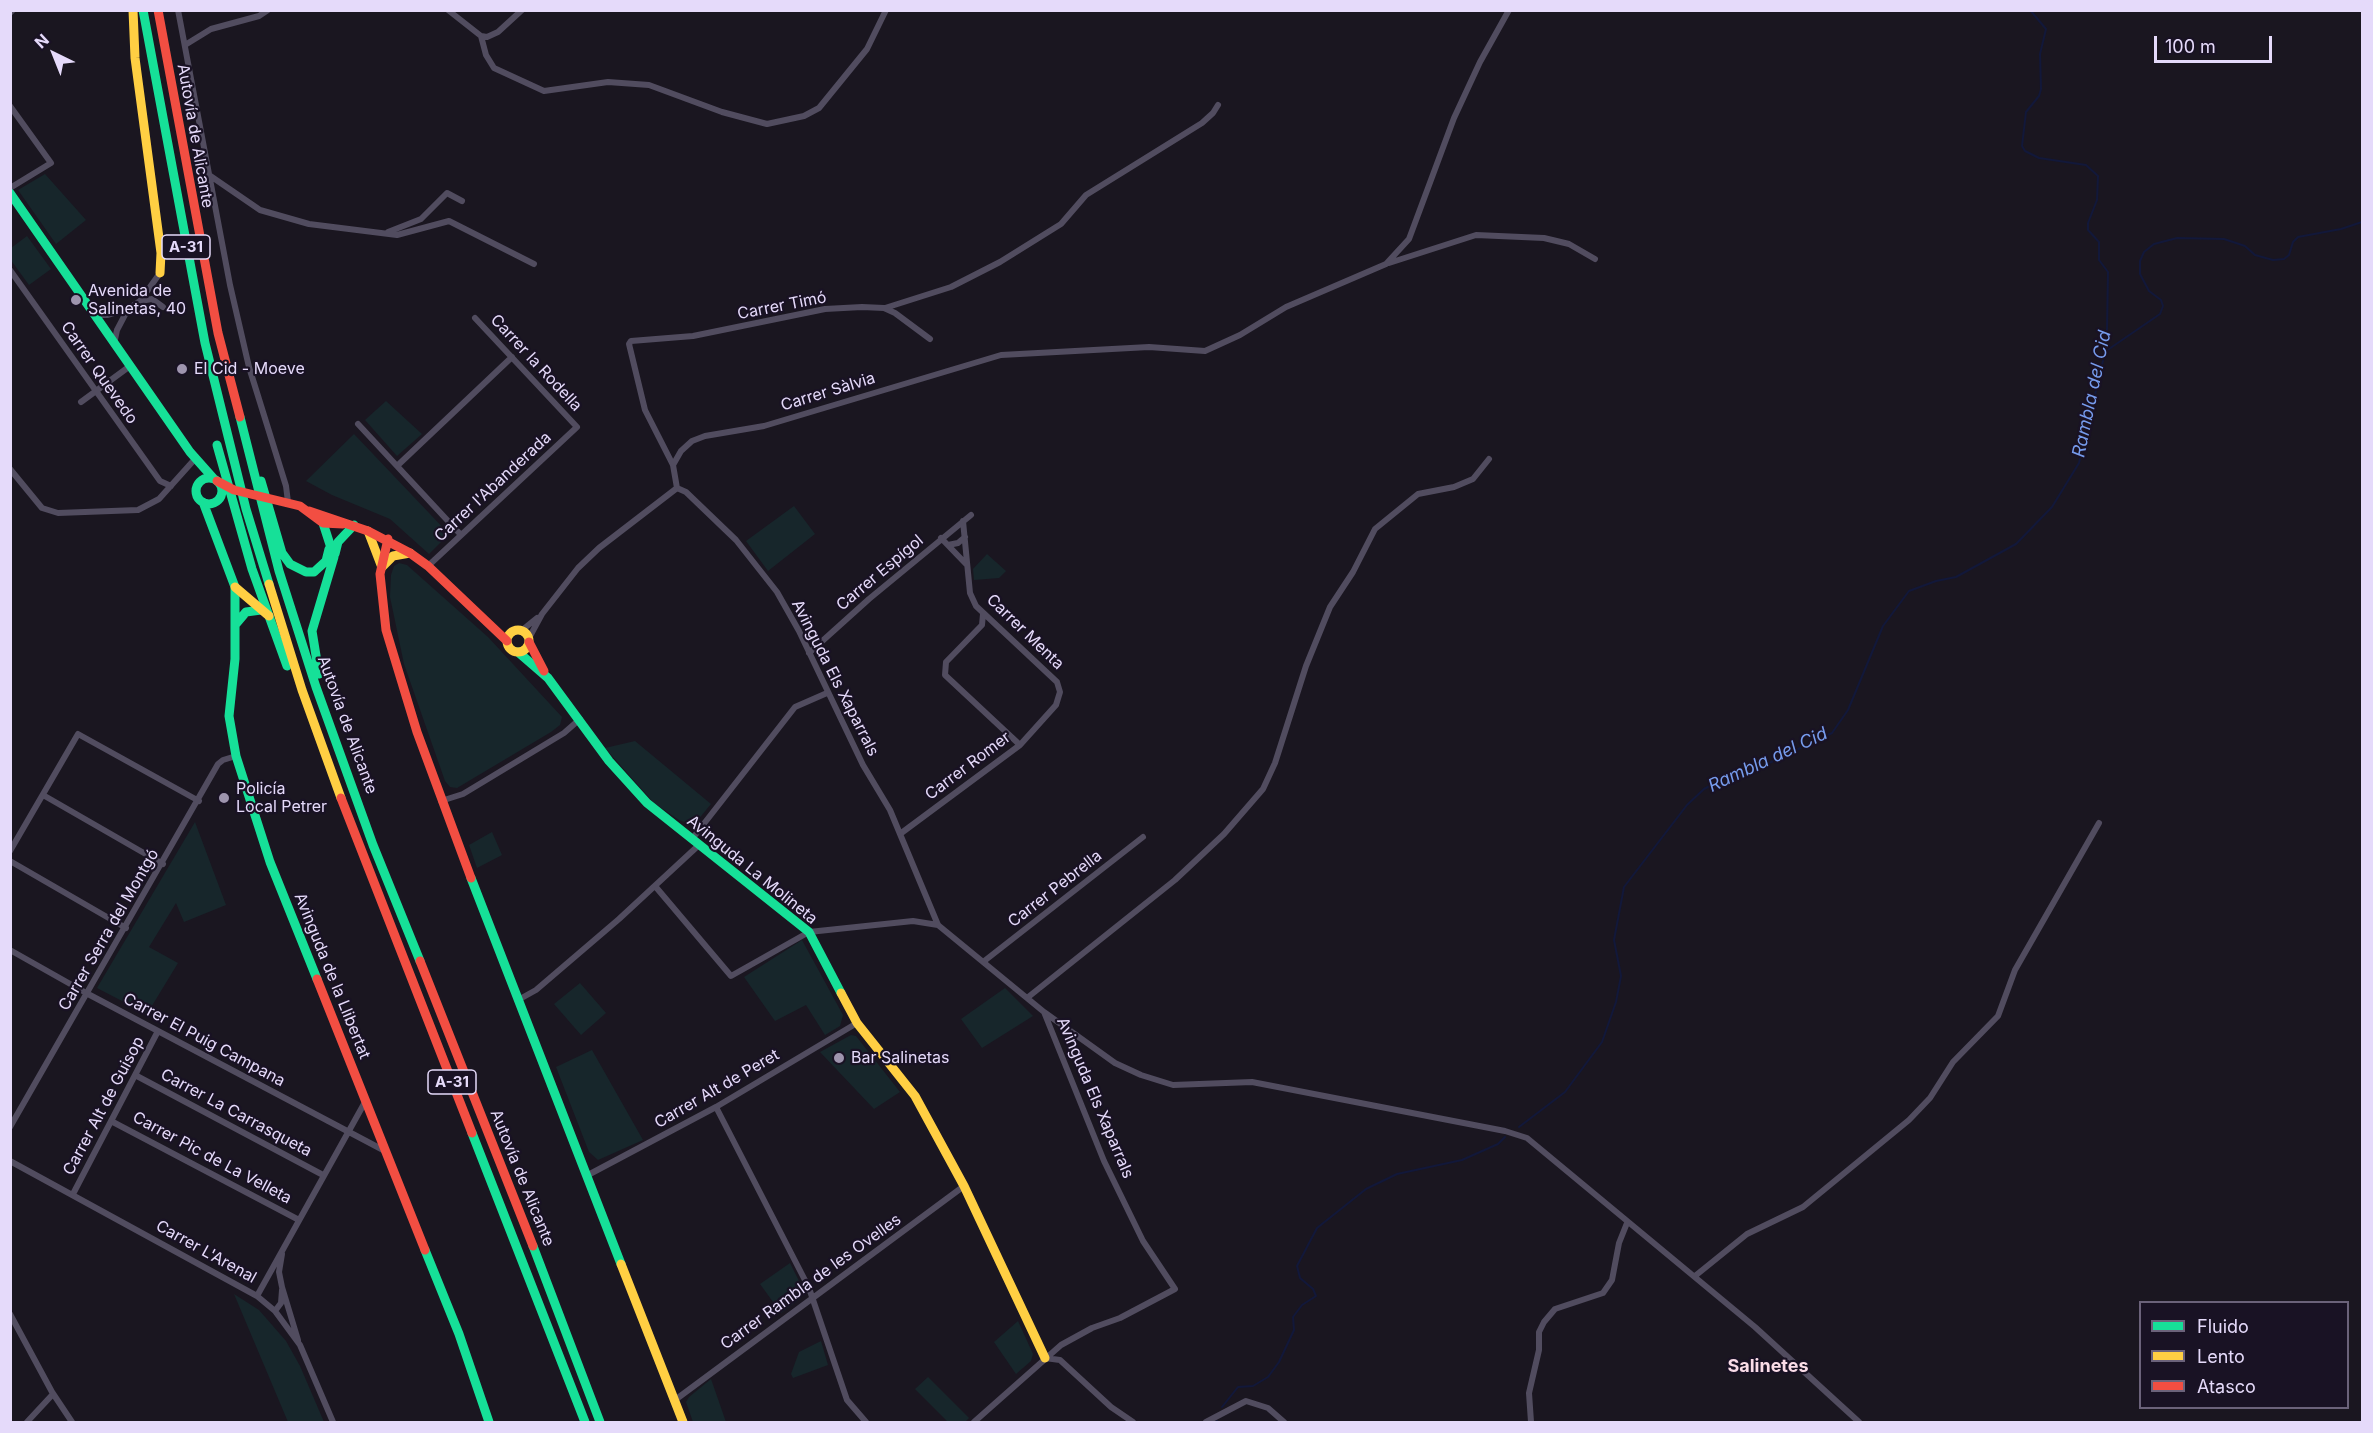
<!DOCTYPE html>
<html>
<head>
<meta charset="utf-8">
<style>
	body { margin:0 }
	#map { position:relative; width:2373px; height:1433px; overflow:hidden; background:#1a1620; font-family:Inter,sans-serif }
	canvas { display:block }
	.frame { position:absolute; inset:0; border:12px solid #e5dafa; pointer-events:none }
	.legend { position:absolute; left:2139px; top:1301px; width:210px; height:108px; box-sizing:border-box; background:#191224; border:2px solid #6b627a; margin:0; padding:8px 10px; list-style:none; font-size:18px; color:#e5dafa }
	.legend li { display:flex; align-items:center; gap:12px; height:30px }
	.legend b { width:30px; border:2px solid #6b627a }
	.north { position:absolute; left:24px; top:24px; width:60px; height:60px; -webkit-text-stroke:4px #191224; paint-order:stroke; rotate:317deg; font-size:16px; font-weight:700; line-height:24px; text-align:center; color:#e5dafa }
	.north::after { content:''; display:block; margin:auto; width:21px; height:27px; background:#e5dafa; clip-path:polygon(50% 0,100% 100%,50% 72%,0 100%) }
	.scale { position:absolute; left:2154px; top:36px; width:118px; height:27px; box-sizing:border-box; border:3px solid #e5dafa; border-top:0; padding-left:8px; font-size:18px; line-height:21px; white-space:nowrap; color:#e5dafa; -webkit-text-stroke:4px #191224; paint-order:stroke }
</style>
</head>
<body>
<div id="map">
<canvas width="2373" height="1433"></canvas>
<div class="frame"></div>
<ul class="legend">
<li><b style="height:8px;background:#16e098"></b>Fluido</li>
<li><b style="height:8px;background:#ffcf43"></b>Lento</li>
<li><b style="height:8px;background:#f24e42"></b>Atasco</li>
</ul>
<div class="north">N</div>
<div class="scale">100 m</div>
</div>
<script>
const context = document.querySelector('canvas').getContext('2d');
context.lineJoin = 'round';
function paint(path, color) { context.fillStyle = color; context.fill(path, 'evenodd'); }
const toPath = rows => new Path2D(rows.map(r => 'M' + r).join(''));
function stroke(path, color, width, dash) { context.strokeStyle = color; context.lineWidth = width; context.lineCap = dash ? 'butt' : 'round'; context.setLineDash(dash || []); context.stroke(path); }
function label(font, color, halo, rows, align = 'center') {
  context.font = font + ' Inter,sans-serif'; context.lineWidth = 4.5; context.setLineDash([]); context.textBaseline = 'middle'; context.strokeStyle = halo; context.fillStyle = color; for (const [text, x, y, turn = 0] of rows) {
    context.save(); context.translate(x, y); context.rotate((+turn || 0) * Math.PI / 180); context.textAlign = isNaN(turn) ? turn : align; if (halo) context.strokeText(text, 0, 0); context.fillText(text, 0, 0); context.restore();
  }
}
paint(toPath([
	[45,174,86,220,56,244,18,190],
	[27,236,51,269,29,285,10,259,11,248],
	[386,401,422,434,397,456,365,420],
	[354,434,449,534,429,554,390,519,332,495,306,481],
	[794,506,815,534,768,571,746,541],
	[987,554,1006,571,999,578,974,580,973,569],
	[399,563,407,565,488,637,562,717,560,725,551,732,457,788,450,787,445,781,404,664,390,597,391,575,394,566],
	[635,741,711,804,697,821,687,823,679,820,654,803,605,748],
	[195,822,226,905,184,922,176,903,149,947,178,963,147,1014,97,988],
	[492,832,502,855,477,868,469,845],
	[802,940,843,1015,840,1026,825,1035,806,1005,775,1021,744,977],
	[580,983,606,1013,581,1035,554,1004],
	[1005,988,1033,1016,982,1048,961,1019],
	[851,1035,856,1036,900,1092,874,1109,820,1052],
	[592,1050,643,1140,598,1160,589,1152,556,1067],
	[790,1263,803,1289,801,1298,781,1313,760,1284],
	[234,1294,259,1310,286,1341,300,1366,324,1422,288,1422],
	[1018,1321,1033,1354,1031,1361,1016,1374,994,1342],
	[821,1341,828,1365,793,1378,791,1374,799,1352],
	[928,1377,969,1418,965,1422,948,1422,915,1389],
	[711,1379,726,1422,693,1422,686,1402,689,1397]
]), '#17262b');
stroke(toPath([
	[2106,351,2160,314,2163,306,2161,300,2149,291,2140,274,2140,261,2144,252,2154,244,2177,238,2224,239,2245,246,2255,255,2273,260,2284,259,2289,255,2293,242,2298,237,2341,229,2362,222],
	[1519,1127,1565,1092,1602,1042,1616,1002,1621,976,1614,940,1624,887,1687,805,1704,789,1729,776,1769,763,1832,733,1848,710,1883,626,1909,591,1936,581,1956,577,2016,544,2052,507,2079,463,2105,352,2107,329,2108,272,2099,260,2099,242,2088,230,2088,223,2097,200,2098,176,2086,165,2039,158,2025,151,2022,146,2026,112,2039,96,2041,89,2040,54,2046,29,2030,10],
	[1222,1407,1238,1387,1253,1386,1268,1377,1279,1362,1294,1330,1293,1317,1302,1305,1316,1296,1313,1289,1300,1278,1297,1266,1317,1228,1366,1189,1397,1174,1462,1160,1498,1144,1505,1137],
	[1216,1422,1217,1421]
]), '#12183a', 2);
stroke(toPath([
	[178,10,230,285,249,367,286,486,288,502],
	[448,10,481,36,487,37,498,32,522,10],
	[10,13,13,10],
	[481,36,486,55,494,68,544,91,608,82,649,85,722,112,767,124,804,116,819,108,867,49,886,10],
	[185,45,211,29,259,16,268,10],
	[10,106,51,163,10,188],
	[209,175,260,210,309,224,397,235,449,221,534,264],
	[388,232,421,219,447,193,462,201],
	[1389,263,1476,235,1544,238,1569,244,1595,259],
	[10,270,160,481,171,486],
	[140,301,152,299,163,307],
	[885,308,951,287,1000,262,1061,224,1086,195,1202,123,1213,113,1218,105],
	[94,315,108,315,128,309,140,301,160,273],
	[114,344,117,330,128,309],
	[81,402,130,366],
	[358,424,461,535],
	[673,465,681,451,692,441,705,436,764,426,1001,355,1149,347,1205,351,1240,335,1286,307,1386,264,1409,239,1454,118,1480,62,1509,10],
	[397,466,512,357],
	[10,469,42,508,58,513,138,510,159,499,194,460],
	[677,488,686,492,736,540,777,592,799,631,863,765,890,810,938,925,1044,1012,1115,1063,1141,1075,1173,1085,1252,1082,1505,1131,1527,1138,1755,1327,1859,1422],
	[677,488,673,465,645,410,629,344,631,341,693,336,825,309,862,307,884,308,895,313,930,339],
	[941,538,967,565],
	[948,545,958,543,965,537],
	[428,566,577,427,475,318],
	[983,614,982,625,946,662,945,675,1020,745],
	[521,631,537,618],
	[529,638,542,614,578,568,599,548,677,488],
	[809,653,869,599,971,515],
	[43,795,163,864],
	[441,801,463,794,564,733,580,719],
	[900,834,1020,745,1056,705,1060,692,1057,682,976,606,970,593,963,521],
	[692,839,795,707,827,693],
	[10,851,78,734,199,801],
	[10,861,126,928],
	[655,886,731,976,809,932,913,921,938,925],
	[10,950,88,994,385,1151],
	[983,962,1143,837],
	[1027,998,1175,880,1224,834,1263,789,1275,763,1306,666,1330,607,1353,572,1375,529,1418,494,1454,487,1473,479,1489,459],
	[518,1000,536,990,619,919,700,844],
	[135,1075,323,1175],
	[716,1107,809,1288,847,1400,866,1422],
	[111,1121,299,1220],
	[10,1127,218,764,223,760,236,756],
	[10,1161,257,1296,275,1311,300,1345,333,1422],
	[588,1175,716,1107,857,1023],
	[73,1194,158,1031],
	[282,1254,279,1272,282,1287,298,1340],
	[1695,1276,1747,1234,1803,1207,1909,1120,1930,1098,1953,1062,1998,1016,2015,970,2099,823],
	[257,1296,365,1102],
	[275,1311,281,1303,282,1290],
	[10,1314,52,1392,72,1422],
	[1045,1358,1060,1360,1111,1407,1133,1422],
	[675,1400,964,1186],
	[27,1422,53,1394],
	[974,1422,1061,1345,1092,1328,1120,1318,1175,1289,1143,1241,1104,1161,1044,1012],
	[1206,1422,1246,1401,1268,1408,1284,1422],
	[1531,1422,1529,1393,1539,1350,1539,1332,1544,1322,1555,1309,1603,1293,1612,1280,1619,1243,1627,1223]
]), '#514c5f', 6);
stroke(toPath([
	[143,10,205,343,246,509,269,584],
	[10,193,190,452,214,479],
	[240,417,279,571,316,687,373,845,420,961],
	[217,445,252,569,287,666],
	'196 491a13 13 0 1 1 26 0a13 13 0 1 1-26 0Z',
	[261,481,282,553,290,564,306,572,314,572,326,561,329,549],
	[203,502,235,587,235,659,229,716,236,756,270,862,317,979],
	[335,554,338,542,354,525],
	[235,625,246,612,261,610],
	[518,652,548,678,609,761,647,803,809,932,841,993],
	[319,674,312,631,334,557,323,523],
	[471,878,621,1264],
	[472,1133,585,1422],
	[533,1246,600,1422],
	[425,1250,459,1334,489,1422]
]), '#16e098', 9);
stroke(toPath([
	[133,10,135,58,161,253,160,273],
	[368,531,381,565],
	[382,567,393,556,410,553],
	[269,584,302,690,341,798],
	[235,587,269,616],
	'507 641a11 11 0 1 1 22 0a11 11 0 1 1-22 0Z',
	[841,993,857,1023,915,1096,964,1186,1045,1358],
	[621,1264,683,1422]
]), '#ffcf43', 9);
stroke(toPath([
	[158,10,218,333,240,417],
	[217,481,234,490,300,506,323,523,343,524],
	[309,511,368,531,410,553,428,566,507,641],
	[388,539,380,574,386,630,417,732,471,878],
	[529,642,544,671],
	[341,798,472,1133],
	[420,961,533,1246],
	[317,979,425,1250]
]), '#f24e42', 9);
for (const [x, y, r, color] of [
	[76,300,6,"#9e95ae"],
	[182,369,6,"#9e95ae"],
	[224,798,6,"#9e95ae"],
	[839,1058,6,"#9e95ae"]
]) { const dot = new Path2D(); dot.arc(x, y, r, 0, 2 * Math.PI); context.fillStyle = color; context.fill(dot); stroke(dot, '#191224', 2); }
for (const [x, y, w] of [
	[186,247,48],
	[452,1082,48]
]) { const box = new Path2D(); box.roundRect(x - w / 2, y - 12, w, 24, 4.5); context.fillStyle = '#191224'; context.fill(box); stroke(box, '#e5dafa', 1.5); }
label('bold 15px', '#e5dafa', null, [
	["A-31",186,247],
	["A-31",452,1082]
]);
label('16px', '#e5dafa', '#191224', [
	["Autovía de Alicante",195,136,80],
	["Carrer Timó",782,306,-11],
	["Carrer la Rodella",536,363,47],
	["Carrer Quevedo",99,373,55],
	["Carrer Sàlvia",828,392,-17],
	["Carrer l'Abanderada",493,487,-43],
	["Carrer Espígol",880,573,-40],
	["Carrer Menta",1025,632,44],
	["Avinguda Els Xaparrals",835,678,63],
	["Autovía de Alicante",347,725,70],
	["Carrer Romer",968,766,-37],
	["Avinguda La Molineta",752,870,39],
	["Carrer Pebrella",1055,889,-38],
	["Carrer Serra del Montgó",109,930,-60],
	["Avinguda de la Llibertat",332,976,68],
	["Carrer El Puig Campana",204,1040,28],
	["Carrer Alt de Peret",717,1089,-30],
	["Avinguda Els Xaparrals",1095,1098,67],
	["Carrer Alt de Guisop",104,1106,-62],
	["Carrer La Carrasqueta",236,1113,28],
	["Carrer Pic de La Velleta",212,1158,28],
	["Autovía de Alicante",522,1178,68],
	["Carrer L'Arenal",206,1252,29],
	["Carrer Rambla de les Ovelles",811,1282,-36]
]);
label('16px', '#e5dafa', '#191224', [
	["Avenida de",88,291],
	["Salinetas, 40",88,309],
	["El Cid - Moeve",194,369],
	["Policía",236,789],
	["Local Petrer",236,807],
	["Bar Salinetas",851,1058]
], 'left');
label('italic 18px', '#769bec', '#191224', [
	["Rambla del Cid",2092,394,-78],
	["Rambla del Cid",1768,760,-25]
]);
label('bold 18px', '#fadce8', '#191224', [
	["Salinetes",1768,1367]
]);
</script>
</body>
</html>
